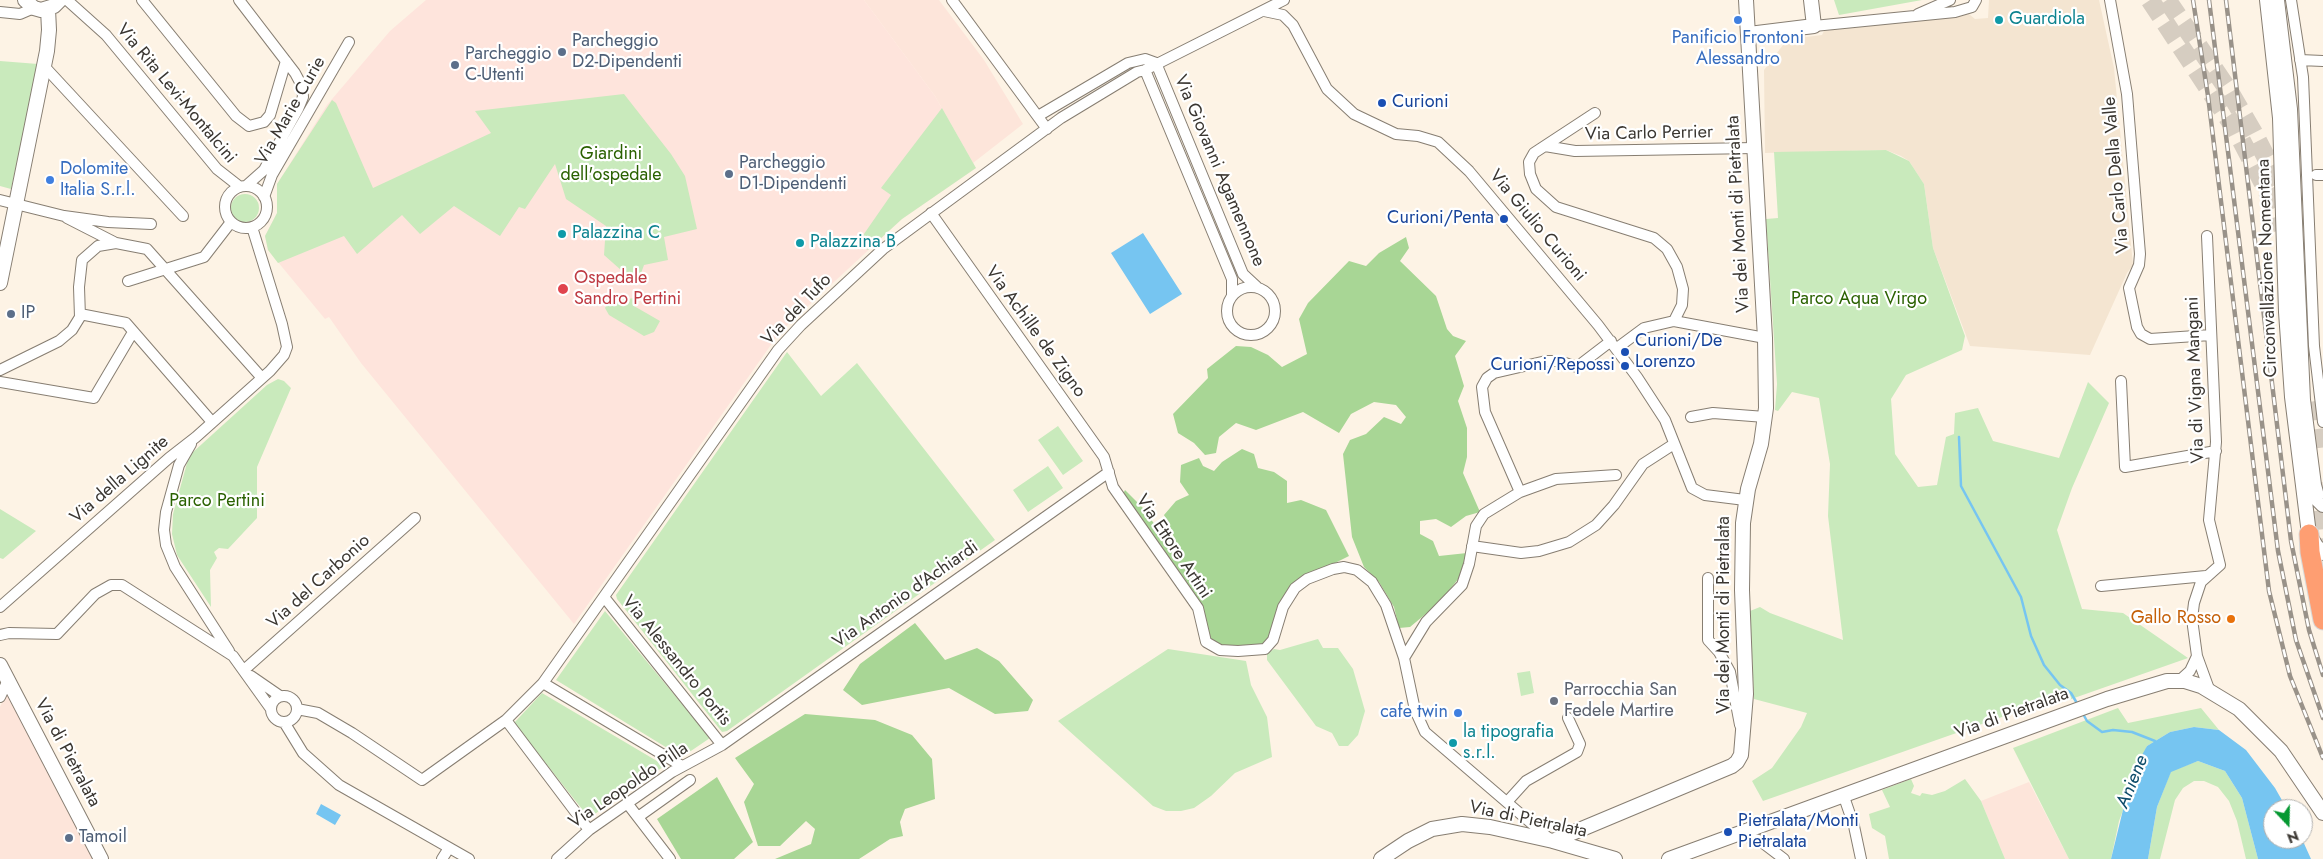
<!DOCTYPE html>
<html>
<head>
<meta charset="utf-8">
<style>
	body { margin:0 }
	#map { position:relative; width:2323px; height:859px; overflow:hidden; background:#fdf3e5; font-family:Jost,sans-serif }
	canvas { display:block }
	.north { position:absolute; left:2263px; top:799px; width:50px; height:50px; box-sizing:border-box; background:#fff; border:1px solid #b0afad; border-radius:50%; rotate:159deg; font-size:14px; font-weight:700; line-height:20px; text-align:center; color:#3a3631 }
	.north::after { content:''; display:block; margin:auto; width:18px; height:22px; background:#059831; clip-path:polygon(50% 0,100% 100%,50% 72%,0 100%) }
</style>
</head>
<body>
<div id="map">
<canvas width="2323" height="859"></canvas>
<div class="north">N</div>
</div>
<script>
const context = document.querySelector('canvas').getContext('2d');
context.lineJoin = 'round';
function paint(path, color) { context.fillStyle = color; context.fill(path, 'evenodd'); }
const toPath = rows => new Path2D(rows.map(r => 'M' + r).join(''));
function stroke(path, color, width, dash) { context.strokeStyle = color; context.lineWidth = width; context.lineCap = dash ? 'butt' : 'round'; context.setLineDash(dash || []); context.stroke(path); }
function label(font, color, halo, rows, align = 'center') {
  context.font = font + ' Jost,sans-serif'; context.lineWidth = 4.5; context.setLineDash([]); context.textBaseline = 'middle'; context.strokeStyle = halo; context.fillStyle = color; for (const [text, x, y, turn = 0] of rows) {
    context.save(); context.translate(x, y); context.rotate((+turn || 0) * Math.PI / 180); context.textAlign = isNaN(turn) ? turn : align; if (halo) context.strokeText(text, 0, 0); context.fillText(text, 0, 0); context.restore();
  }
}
paint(toPath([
	[1989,0,2099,0,2114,68,2133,265,2127,273,2090,355,1970,346,1933,248,1924,184,1909,161,1901,156,1886,150,1765,153,1764,70,1786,41,1794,34,1804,35,1806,37,1822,35,1824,31,1969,14,1975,19,1988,18]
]), '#f4e5d1');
paint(toPath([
	[864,0,939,0,984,60,1023,124,973,163,935,96],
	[7,692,94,859,0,859,0,707],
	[2029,782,2057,836,2069,859,2005,859,1981,801]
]), '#fde5da');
paint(toPath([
	[426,0,864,0,935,96,976,168,902,219,780,332,574,624,361,363,329,317,325,319,268,250,265,236,277,213,277,184,327,105,390,31]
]), '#fee4dc');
paint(toPath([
	[1834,0,1922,0,1839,15],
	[0,61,38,64,11,189,0,186],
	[624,94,671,154,685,176,697,229,664,237,668,260,644,265,640,276,630,278,604,255,606,226,566,199,555,164,525,209,519,207,500,236,454,206,420,234,402,215,357,254,344,236,278,263,268,250,265,236,277,213,277,184,332,100,336,103,373,188,491,133,475,111],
	[942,108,976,168,902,219,868,250,857,244,891,195,881,188],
	[1886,150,1909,161,1924,184,1933,248,1965,336,1962,350,1906,375,1891,399,1895,454,1918,487,1937,485,1946,437,1954,434,1955,413,1978,408,1993,441,2059,458,2088,382,2109,403,2072,488,2057,530,2082,609,2123,613,2188,658,2040,710,2036,705,1763,801,1752,781,1772,768,1801,727,1807,713,1754,699,1750,611,1760,607,1770,613,1843,640,1828,516,1830,464,1819,398,1792,392,1778,411,1775,410,1777,384,1766,219,1778,218,1774,152],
	'231 208a14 14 0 1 1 28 0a14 14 0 1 1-28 0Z',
	[634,298,634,306,660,321,654,332,644,336,609,315,605,308,608,302],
	[787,352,821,396,857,363,995,540,727,731,722,732,617,599,616,595],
	[278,379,284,381,291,388,257,467,257,518,228,549,219,548,214,552,217,558,210,570,211,607,177,555,172,534,173,514,187,463,192,453,267,385],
	[1058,426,1083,461,1063,475,1038,440],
	[1048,466,1063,488,1028,512,1013,490],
	[0,509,36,531,3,559,0,558],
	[605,611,710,738,682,757,556,680],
	[1318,639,1323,648,1338,648,1353,669,1365,711,1358,735,1348,746,1339,746,1332,733,1316,726,1267,660,1267,654,1274,649,1280,650],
	[1168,649,1246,661,1251,685,1267,717,1272,757,1235,773,1211,796,1194,808,1181,811,1166,811,1153,806,1058,721],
	[1530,671,1534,693,1521,696,1517,673],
	[542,693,662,764,663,767,589,818,514,723],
	[2118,708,2128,723,2201,708,2219,730,2194,727,2170,732,2147,746,2119,821,2111,859,2069,859,2013,748],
	[2198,761,2225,771,2242,798,2258,859,2246,859,2237,821,2229,801,2218,787,2204,781,2194,781,2183,788,2175,800,2160,859,2148,859,2157,807,2171,771],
	[1911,779,1914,786,1911,793,1920,796,1922,793,1932,795,1945,791,1965,779,1981,801,2005,859,1889,859,1885,836,1872,828,1869,814,1890,807,1882,790]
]), '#c9eabc');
paint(toPath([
	[1406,237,1409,248,1400,261,1436,296,1447,329,1453,336,1466,341,1455,356,1464,386,1458,401,1467,428,1467,457,1463,473,1480,512,1466,516,1451,527,1436,519,1420,521,1420,534,1433,541,1439,556,1467,553,1459,578,1440,602,1410,627,1399,628,1394,607,1379,582,1364,567,1352,537,1343,454,1350,440,1366,434,1384,417,1401,424,1406,417,1396,405,1374,402,1351,414,1339,433,1303,412,1256,430,1236,423,1219,437,1216,453,1205,455,1194,443,1178,433,1173,414,1208,378,1207,369,1236,346,1251,347,1268,355,1282,367,1307,354,1299,319,1308,303,1349,261,1366,266,1379,253],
	[1242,449,1254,454,1258,468,1274,472,1287,481,1287,503,1301,500,1326,510,1349,556,1313,574,1290,590,1277,608,1268,640,1261,648,1221,646,1209,639,1198,602,1122,496,1125,490,1142,507,1171,547,1178,546,1164,515,1176,501,1189,495,1180,482,1181,465,1199,458,1203,466,1214,471,1222,462],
	[915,623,945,660,977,648,999,661,1033,700,1028,711,995,714,949,688,862,705,843,690,860,664],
	[805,714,875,720,912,735,932,759,935,799,905,809,900,822,903,836,890,839,859,859,775,859,811,844,815,829,806,821,780,846,758,846,744,802,754,784,735,758],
	[717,777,753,842,734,859,681,859,657,819]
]), '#a8d695');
paint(toPath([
	[1143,233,1182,294,1150,314,1111,253],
	[2194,727,2219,730,2246,750,2275,788,2287,809,2273,809,2273,839,2302,839,2311,859,2258,859,2242,798,2225,771,2198,761,2171,772,2157,807,2148,859,2111,859,2132,773,2147,746,2170,732],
	[321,804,341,815,335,825,316,814]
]), '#76c5f1');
stroke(toPath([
	[1959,437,1961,486,2021,597,2031,636,2044,665,2060,685,2071,693,2078,705],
	[2082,712,2087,721,2102,732,2113,730,2132,732,2155,741]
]), '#76c5f1', 2.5);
stroke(toPath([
	[2150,0,2236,130,2276,208,2283,229],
	[2167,0,2229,91,2253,132,2286,196],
	[2303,286,2311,356],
	[2316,401,2323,456],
	[2313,483,2323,567]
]), '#d6cdc1', 19, [19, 9]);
const street = toPath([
	[67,0,106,35,217,169,240,187],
	[142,0,236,116,249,126,264,122,270,115,286,61],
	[239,0,295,73,302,86,303,97,298,109,264,170,246,186],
	[952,0,1047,129],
	[2110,0,2127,94,2140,254,2139,265,2129,288,2137,327,2141,334,2150,339,2211,335],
	[2291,0,2303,77,2314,346,2323,422],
	[1264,11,1283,15,1293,25,1327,89,1354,114,1396,134,1418,136,1438,142,1469,171,1598,325,1637,377,1665,420,1692,488,1705,495,1745,500],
	[0,12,20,14,34,8],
	[1918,14,1950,0],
	[1814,26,1955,12,1972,7,1976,0],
	[2300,60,2323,61],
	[43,65,183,216],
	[1145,70,1232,279,1232,296],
	[1595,113,1534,153,1529,162,1530,174,1536,189,1556,207,1654,238,1667,249,1677,267,1683,289,1682,305,1674,321],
	[1038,116,1128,63,1145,59,1156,63,1243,274,1257,287],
	[1545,146,1575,151,1755,148],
	[2316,175,2323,175],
	'225 207a21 21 0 1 1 42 0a21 21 0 1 1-42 0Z',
	[264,197,272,175,349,42],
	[0,200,64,216,108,222,151,224],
	[931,213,1104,457,1113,487,1198,608,1206,642,1220,650,1238,651,1265,649,1273,640,1283,607,1295,588,1307,579,1333,569,1344,567,1357,570,1372,582,1386,605,1404,658,1415,710,1425,732,1552,841],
	[67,218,114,242],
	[2207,236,2216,442,2209,520,2220,565,2201,582,2194,603,2192,619,2197,656,2209,689],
	[128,281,204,257,231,222],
	'1227 311a24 24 0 1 1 48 0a24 24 0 1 1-48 0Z',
	[80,314,126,323,212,422],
	[1617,348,1644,328,1674,321,1765,338],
	[0,370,59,341,72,330,80,317,79,287,82,260,98,246,116,243,147,249,262,378],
	[2121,381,2125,467,2216,451],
	[0,382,94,398,133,332],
	[1691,417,1713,413,1765,417],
	[191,444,179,465,166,512,164,530,166,545,175,567,229,651],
	[1520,492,1485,412,1482,387,1487,378,1494,373,1546,361,1559,361,1577,367,1611,341],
	[1472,546,1521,553,1539,551,1569,542,1596,525,1614,505,1643,464,1674,444],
	[1708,578,1708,640,1719,652,1730,672,1740,725],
	[2101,586,2206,576],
	[604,597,722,745],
	[0,607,169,458,196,437,270,371,284,355,287,347,282,324,252,227],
	[0,635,9,633,57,634,95,594,111,585,122,585,233,656,271,709],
	[1404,658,1426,622,1462,585,1469,564,1476,526,1484,514,1520,492,1556,479,1616,475],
	[244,670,415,518],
	[251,676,280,696],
	[2179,681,2190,671,2197,656],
	'271 709a13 13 0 1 1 26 0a13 13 0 1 1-26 0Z',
	[0,697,8,680],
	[297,709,318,713,352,733,422,780,506,720,543,683],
	[506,720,589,830],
	[284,722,303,753,339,785,469,859],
	[682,766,543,683,778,350,801,325,883,249,1061,118,1137,72,1145,70,1284,0],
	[1843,794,1854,826,1861,859],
	[1507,802,1526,781,1577,752,1580,744,1568,718],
	[627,803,670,859],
	[638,817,690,780],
	[1738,835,1759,840,1784,859],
	[442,859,449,848],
	[557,859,589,830,672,772,722,745,1109,472]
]);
const secondary = toPath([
	[25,0,34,8,41,10,54,6,60,0],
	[2267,0,2280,118,2286,312,2292,397,2309,534,2316,546,2323,553],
	[2277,0,2290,109,2303,400,2314,485,2318,500,2323,505],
	[1749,34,1814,26,1811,0],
	[0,283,47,51,49,30,48,9],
	[0,665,101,859],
	[1553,841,1732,766,1737,762,1741,755,1746,694,1742,590,1743,523,1748,489,1761,444,1766,408,1765,338,1746,0],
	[1381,859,1408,841,1432,829,1462,824,1490,827,1553,841,1615,859],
	[1669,859,2107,699,2167,681,2185,681,2201,686,2239,709,2281,751,2323,813]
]);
const highway = toPath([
	[2309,534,2310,552,2323,620]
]);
stroke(street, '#877e72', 12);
stroke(secondary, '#877e72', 16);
stroke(highway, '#d8d7d6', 21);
stroke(street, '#fff', 10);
stroke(secondary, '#fff', 14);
stroke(highway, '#fe9e72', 19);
const rail = toPath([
	[2193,0,2208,96,2269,591,2290,676,2323,758],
	[2209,0,2278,551,2296,640,2323,718],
	[2226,0,2291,541,2309,630,2323,675]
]);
stroke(rail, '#999289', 4.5);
stroke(rail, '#fff', 2.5, [8]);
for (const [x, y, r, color] of [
	[1738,20,5,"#3f7fe0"],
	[1999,20,5,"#0f9aa8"],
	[562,52,5,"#5c6f8a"],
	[455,65,5,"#5c6f8a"],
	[1382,103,5,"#1a4fb4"],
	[729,174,5,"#5c6f8a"],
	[50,180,5,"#3f7fe0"],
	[1504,219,5,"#1a4fb4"],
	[562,234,5,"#0f9aa8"],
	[800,243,5,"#0f9aa8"],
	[563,289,6,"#e0444e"],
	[11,314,5,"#5c6f8a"],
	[1625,352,5,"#1a4fb4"],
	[1625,366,5,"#1a4fb4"],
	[2231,619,5,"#e8710a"],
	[1554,701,5,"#6b7280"],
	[1458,713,5,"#3f7fe0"],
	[1453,743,5,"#0f9aa8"],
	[1728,832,5,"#1a4fb4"],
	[69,838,5,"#5c6f8a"]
]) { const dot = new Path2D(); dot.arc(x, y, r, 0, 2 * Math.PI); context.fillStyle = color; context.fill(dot); stroke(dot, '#fff', 2); }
label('18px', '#0d838f', '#fff', [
	["Guardiola",2009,20],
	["Palazzina C",572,234],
	["Palazzina B",810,243],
	["la tipografia",1463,733],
	["s.r.l.",1463,754]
], 'left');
label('18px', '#366cbe', '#fff', [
	["Panificio Frontoni",1738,39],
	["Alessandro",1738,60],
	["Dolomite",60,170,"left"],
	["Italia S.r.l.",60,191,"left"],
	["cafe twin",1448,713,"right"]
]);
label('18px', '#4e5e75', '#fff', [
	["Parcheggio",572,42],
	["D2-Dipendenti",572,63],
	["Parcheggio",465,55],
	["C-Utenti",465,76],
	["Parcheggio",739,164],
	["D1-Dipendenti",739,185],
	["IP",21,314],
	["Tamoil",79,838]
], 'left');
label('18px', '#3a3631', '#fff', [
	["Via Rita Levi-Montalcini",176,94,50],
	["Via Marie Curie",291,111,-60],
	["Via Carlo Perrier",1649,134,-1],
	["Via Giovanni Agamennone",1219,171,67],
	["Via Carlo Della Valle",2117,175,-95],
	["Via dei Monti di Pietralata",1739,214,-93],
	["Via Giulio Curioni",1537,226,50],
	["Circonvallazione Nomentana",2268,268,-92],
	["Via del Tufo",797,310,-46],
	["Via Achille de Zigno",1035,332,54],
	["Via di Vigna Mangani",2196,380,-92],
	["Via della Lignite",120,480,-41],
	["Via Ettore Artini",1173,547,56],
	["Via del Carbonio",319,582,-42],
	["Via Antonio d'Achiardi",906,595,-35],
	["Via dei Monti di Pietralata",1725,615,-90],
	["Via Alessandro Portis",676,661,51],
	["Via di Pietralata",2012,714,-20],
	["Via di Pietralata",67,753,62],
	["Via Leopoldo Pilla",629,786,-34],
	["Via di Pietralata",1528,820,12]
]);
label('18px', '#164399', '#fff', [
	["Curioni",1392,103],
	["Curioni/Penta",1494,219,"right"],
	["Curioni/De",1635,342],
	["Lorenzo",1635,363],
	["Curioni/Repossi",1615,366,"right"],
	["Pietralata/Monti",1738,822],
	["Pietralata",1738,843]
], 'left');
label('18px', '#2a6101', '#fff', [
	["Giardini",611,155],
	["dell'ospedale",611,176],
	["Parco Aqua Virgo",1859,300],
	["Parco Pertini",217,502]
]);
label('18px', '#be3a42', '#fff', [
	["Ospedale",574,279],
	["Sandro Pertini",574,300]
], 'left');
label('18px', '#c56008', '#fff', [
	["Gallo Rosso",2221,619]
], 'right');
label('18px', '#5b616d', '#fff', [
	["Parrocchia San",1564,691],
	["Fedele Martire",1564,712]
], 'left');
label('italic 19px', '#0e4d6b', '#fff', [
	["Aniene",2133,782,-68]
]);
</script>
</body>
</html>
